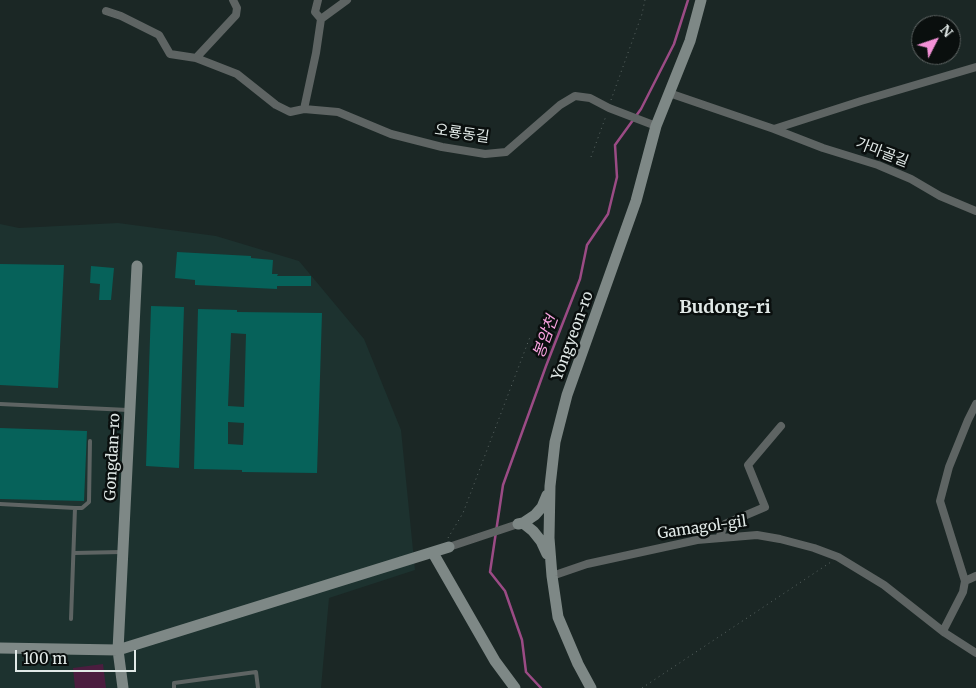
<!DOCTYPE html>
<html>
<head>
<meta charset="utf-8">
<style>
	body { margin:0 }
	#map { position:relative; width:976px; height:688px; overflow:hidden; background:#1b2725; font-family:Merriweather,serif }
	canvas { display:block }
	.north { position:absolute; left:911px; top:15px; width:50px; height:50px; box-sizing:border-box; background:#0a0f0e; border:1px solid #606665; border-radius:50%; rotate:49deg; font-size:14px; font-weight:700; line-height:20px; text-align:center; color:#e1e9e7 }
	.north::after { content:''; display:block; margin:auto; width:18px; height:22px; background:#f391d6; clip-path:polygon(50% 0,100% 100%,50% 72%,0 100%) }
	.scale { position:absolute; left:15px; top:650px; width:121px; height:22px; box-sizing:border-box; border:2px solid #e1e9e7; border-top:0; padding-left:6px; font-size:15px; line-height:18px; white-space:nowrap; color:#e1e9e7; -webkit-text-stroke:4px #0a0f0e; paint-order:stroke }
</style>
</head>
<body>
<div id="map">
<canvas width="976" height="688"></canvas>
<div class="north">N</div>
<div class="scale">100 m</div>
</div>
<script>
const context = document.querySelector('canvas').getContext('2d');
context.lineJoin = 'round';
function paint(path, color) { context.fillStyle = color; context.fill(path, 'evenodd'); }
const toPath = rows => new Path2D(rows.map(r => 'M' + r).join(''));
function stroke(path, color, width, dash) { context.strokeStyle = color; context.lineWidth = width; context.lineCap = dash ? 'butt' : 'round'; context.setLineDash(dash || []); context.stroke(path); }
function label(font, color, halo, rows, align = 'center') {
  context.font = font + ' Merriweather,"Noto Sans KR",serif'; context.lineWidth = 5; context.setLineDash([]); context.textBaseline = 'middle'; context.strokeStyle = halo; context.fillStyle = color; for (const [text, x, y, turn = 0] of rows) {
    context.save(); context.translate(x, y); context.rotate((+turn || 0) * Math.PI / 180); context.textAlign = isNaN(turn) ? turn : align; if (halo) context.strokeText(text, 0, 0); context.fillText(text, 0, 0); context.restore();
  }
}
paint(toPath([
	[118,223,216,236,299,261,364,339,401,430,415,570,329,598,321,688,0,688,0,224,19,228]
]), '#1d322f');
paint(toPath([
	[103,664,106,688,75,688,73,668]
]), '#4b1d3f');
stroke(toPath([
	[541,688,526,672,522,640,505,591,490,572,503,485,546,366,580,279,587,245,608,214,617,177,615,145,641,109,674,44,688,0]
]), '#9b4b85', 2.5);
paint(toPath([
	[177,252,251,256,251,258,273,260,272,274,278,274,277,276,311,276,311,286,277,286,277,289,195,285,195,280,175,278],
	[0,264,64,265,58,388,0,385],
	[91,266,114,268,111,300,99,300,100,284,90,283],
	[151,306,184,307,179,468,146,466],
	[198,309,237,310,237,312,322,313,317,473,242,472,242,470,194,469],
	[231,333,246,334,244,407,228,406],
	[228,422,244,423,243,445,228,444],
	[0,428,87,431,84,501,0,499]
]), '#06625a');
stroke(toPath([
	[611,100,642,14,645,0],
	[591,157,606,116],
	[448,538,463,513,530,337],
	[642,688,831,562]
]), '#5c6765', 1, [1, 4]);
stroke(toPath([
	[0,404,128,410],
	[0,504,75,508,71,619],
	[75,508,82,508,89,502,90,441],
	[74,553,121,552],
	[174,688,174,683,256,672,258,688]
]), '#5e6463', 4);
stroke(toPath([
	[318,0,315,12,321,19,316,53,304,109,338,112,391,134,442,147,485,154,506,152,560,105,575,96,590,98,609,108,656,126],
	[106,11,121,16,159,35,170,54,196,58,237,74,276,105,290,112,304,109],
	[321,19,347,0],
	[196,58,236,15,237,8,233,0],
	[669,93,774,129,861,101,976,67],
	[774,129,823,148,878,165,911,179,940,196,976,211],
	[719,538,725,524,765,507,748,465,781,426],
	[449,547,518,524],
	[552,576,587,564,697,540,757,535,780,539,814,548,838,557,884,585,945,633,976,653],
	[965,581,976,576],
	[943,631,963,592,965,581,940,501,949,467,968,420,976,404]
]), '#5e6463', 8);
stroke(toPath([
	[523,523,533,531,541,541,547,554],
	[518,524,523,523,535,515,542,507,547,495],
	[433,553,495,661,515,688],
	[0,648,118,650,449,547],
	[123,688,118,650,137,266],
	[591,688,578,664,558,617,552,576,549,538,550,486,555,442,567,395,636,201,656,126,690,41,701,0]
]), '#7e8886', 11);
label('15px', '#e1e9e7', '#0a0f0e', [
	["오룡동길",462,134,8],
	["가마골길",882,153,21],
	["Yongyeon-ro",573,336,-70],
	["Gongdan-ro",113,457,-87],
	["Gamagol-gil",702,528,-8]
]);
label('italic 16px', '#f9a2df', '#0a0f0e', [
	["봉암천",546,337,-70]
]);
label('bold 18px', '#e1e9e7', '#0a0f0e', [
	["Budong-ri",725,308]
]);
</script>
</body>
</html>
